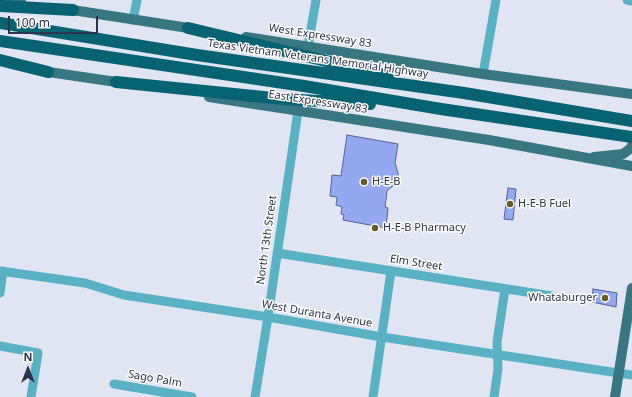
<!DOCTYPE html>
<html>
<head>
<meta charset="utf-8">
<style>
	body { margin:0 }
	#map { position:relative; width:632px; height:397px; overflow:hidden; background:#e1e5f3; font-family:"Noto Sans",sans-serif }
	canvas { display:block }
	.north { position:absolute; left:8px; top:349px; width:40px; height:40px; -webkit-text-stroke:3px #fff; paint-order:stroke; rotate:0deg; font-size:11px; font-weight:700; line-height:16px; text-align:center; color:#2d344f }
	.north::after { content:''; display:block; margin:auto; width:14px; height:18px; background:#2d344f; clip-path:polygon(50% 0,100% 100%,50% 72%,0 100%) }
	.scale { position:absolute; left:8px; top:16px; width:90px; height:18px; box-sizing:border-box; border:2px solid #2d344f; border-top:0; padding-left:5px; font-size:12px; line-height:14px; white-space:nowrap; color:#2d344f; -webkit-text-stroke:3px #fff; paint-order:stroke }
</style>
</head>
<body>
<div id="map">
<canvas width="632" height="397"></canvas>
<div class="north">N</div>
<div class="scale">100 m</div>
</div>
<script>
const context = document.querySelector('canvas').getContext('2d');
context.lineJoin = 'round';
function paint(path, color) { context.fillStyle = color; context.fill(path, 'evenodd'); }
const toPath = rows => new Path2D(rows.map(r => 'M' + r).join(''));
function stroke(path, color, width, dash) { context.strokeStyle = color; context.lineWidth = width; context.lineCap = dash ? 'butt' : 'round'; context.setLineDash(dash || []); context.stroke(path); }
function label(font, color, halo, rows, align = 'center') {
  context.font = font + ' "Noto Sans",sans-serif'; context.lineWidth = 3; context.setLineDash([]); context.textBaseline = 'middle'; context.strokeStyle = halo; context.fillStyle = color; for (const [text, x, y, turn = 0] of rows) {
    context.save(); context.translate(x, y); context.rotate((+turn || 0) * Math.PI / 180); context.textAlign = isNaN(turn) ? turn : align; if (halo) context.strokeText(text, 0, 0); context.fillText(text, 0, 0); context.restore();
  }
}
const building = toPath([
	[347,135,398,144,395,163,398,173,398,177,395,184,387,191,385,207,388,208,386,228,343,220,344,215,341,214,342,207,336,205,337,197,330,196,332,175,341,176,347,135],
	[508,188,516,189,513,220,504,219,508,188],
	[593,289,617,293,616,307,592,302,593,289]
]);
paint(building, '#93a8f1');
stroke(building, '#53629e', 1);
stroke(toPath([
	[627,0,632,1],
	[133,20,137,0],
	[308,46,316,0],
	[483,74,496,0],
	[277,253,552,296],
	[0,271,85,283,124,295,268,317,382,337,632,375],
	[0,293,3,271],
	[0,346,38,353,31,397],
	[114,384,192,397],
	[255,397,268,317,298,111],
	[373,397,391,271],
	[494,397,498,369,497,342,505,289]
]), '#59b2c3', 9);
stroke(toPath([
	[5,0,21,2],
	[66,9,195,29],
	[246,37,483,74,632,94],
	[42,71,123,83],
	[209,97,489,140,632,166],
	[594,157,623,154,631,148,632,145],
	[615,397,632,288]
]), '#387682', 10);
stroke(toPath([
	[0,6,73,10],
	[0,23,197,55,464,93,632,121],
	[188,28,389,76],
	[0,41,304,86,441,109,632,137],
	[0,60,48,72],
	[116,82,283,99,370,104]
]), '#076371', 12);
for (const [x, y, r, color] of [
	[364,182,4,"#695927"],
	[510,204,4,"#695927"],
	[375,228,4,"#695927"],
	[605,298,4,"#695927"]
]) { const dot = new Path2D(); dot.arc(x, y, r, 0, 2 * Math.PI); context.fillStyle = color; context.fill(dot); stroke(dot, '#fff', 1.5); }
label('11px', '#2d344f', '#fff', [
	["West Expressway 83",320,36,9],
	["Texas Vietnam Veterans Memorial Highway",318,59,8],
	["East Expressway 83",318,102,9],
	["North 13th Street",267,240,-82],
	["Elm Street",416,263,9],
	["West Duranta Avenue",317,314,10],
	["Sago Palm",155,379,10]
]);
label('11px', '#2d344f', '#fff', [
	["H-E-B",372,182],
	["H-E-B Fuel",518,204],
	["H-E-B Pharmacy",383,228],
	["Whataburger",597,298,"right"]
], 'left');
</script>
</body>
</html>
